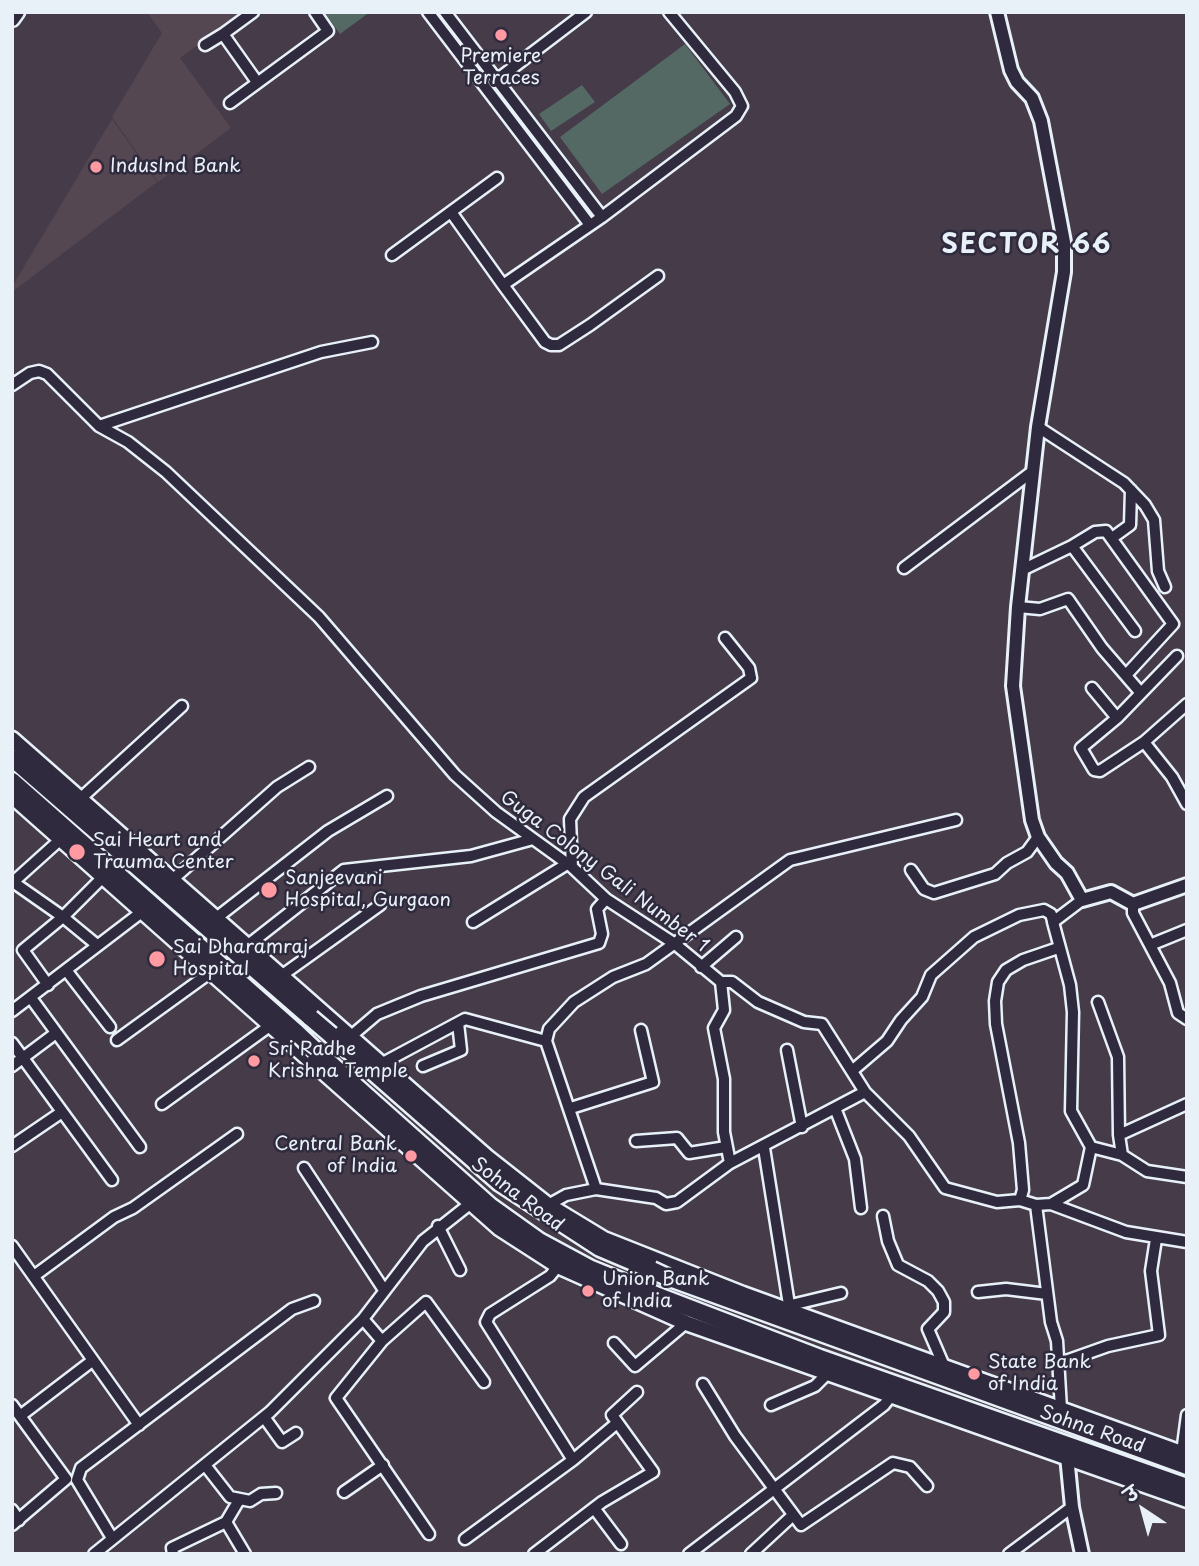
<!DOCTYPE html>
<html>
<head>
<meta charset="utf-8">
<style>
	body { margin:0 }
	#map { position:relative; width:1199px; height:1566px; overflow:hidden; background:#453b49; font-family:"Playpen Sans","Playpen Sans Deva",sans-serif }
	canvas { display:block }
	.frame { position:absolute; inset:0; border:14px solid #e8f1f8; pointer-events:none }
	.north { position:absolute; left:1108px; top:1475px; width:70px; height:70px; -webkit-text-stroke:5px #2f2a3d; paint-order:stroke; rotate:324deg; font-size:19px; font-weight:700; line-height:28px; text-align:center; color:#e8f1f8 }
	.north::after { content:''; display:block; margin:auto; width:24px; height:32px; background:#e8f1f8; clip-path:polygon(50% 0,100% 100%,50% 72%,0 100%) }
</style>
</head>
<body>
<div id="map">
<canvas width="1199" height="1566"></canvas>
<div class="frame"></div>
<div class="north">उ</div>
</div>
<script>
const context = document.querySelector('canvas').getContext('2d');
context.lineJoin = 'round';
function paint(path, color) { context.fillStyle = color; context.fill(path, 'evenodd'); }
const toPath = rows => new Path2D(rows.map(r => 'M' + r).join(''));
function stroke(path, color, width, dash) { context.strokeStyle = color; context.lineWidth = width; context.lineCap = dash ? 'butt' : 'round'; context.setLineDash(dash || []); context.stroke(path); }
function label(font, color, halo, rows, align = 'center') {
  context.font = font + ' "Playpen Sans",sans-serif'; context.lineWidth = 5; context.setLineDash([]); context.textBaseline = 'middle'; context.strokeStyle = halo; context.fillStyle = color; for (const [text, x, y, turn = 0] of rows) {
    context.save(); context.translate(x, y); context.rotate((+turn || 0) * Math.PI / 180); context.textAlign = isNaN(turn) ? turn : align; if (halo) context.strokeText(text, 0, 0); context.fillText(text, 0, 0); context.restore();
  }
}
paint(toPath([
	[147,12,243,12,180,58,231,128,158,182,112,117,162,33],
	[112,119,157,182,12,292,12,287]
]), '#544751');
paint(toPath([
	[324,12,370,12,340,34],
	[685,44,730,104,602,194,560,137],
	[582,85,595,102,551,131,539,114]
]), '#546963');
const minor = toPath([
	[253,12,223,34,257,82],
	[428,12,590,225],
	[445,12,602,217],
	[205,45,223,34],
	[494,82,586,12],
	[230,103,328,31,315,12],
	[451,212,503,285,545,342,551,345,559,345,590,325,658,276],
	[392,255,497,178],
	[503,285,602,217,736,116,742,106,735,92,669,12],
	[12,385,30,373,39,371,47,374,99,426,128,442,166,472,319,617,455,775,496,812,572,867,606,899,675,944,721,982,732,982,758,1002,804,1022,822,1024,865,1092,909,1136,945,1188,997,1202,1020,1200,1036,1205,1051,1204,1126,1232,1187,1242],
	[99,426,321,352,372,342],
	[1038,427,1124,483,1145,505,1154,520,1158,571,1165,587],
	[1112,538,1130,525,1131,490],
	[1072,546,1095,532,1106,531,1173,624,1127,674],
	[904,568,1033,471],
	[1022,570,1072,546,1135,631],
	[1018,607,1040,609,1068,599,1102,648,1140,692],
	[1177,656,1117,718,1081,748,1094,770,1100,771,1144,742,1187,704],
	[1092,688,1117,718],
	[1144,742,1172,777,1187,804],
	[80,799,182,706],
	[572,867,570,819,584,797,751,678,749,668,725,638],
	[911,870,924,889,934,893,995,874,1007,863,1027,852,1038,837],
	[172,880,277,787,309,767],
	[13,882,63,917,97,945],
	[12,883,62,838],
	[1133,904,1133,913,1170,983,1178,1013,1187,1019],
	[215,919,328,831,387,796],
	[473,922,567,864],
	[1150,945,1187,930],
	[247,946,344,870,471,856,533,839],
	[701,967,736,937],
	[66,970,110,1027],
	[281,976,380,905],
	[721,982,724,1010,714,1028,724,1079,724,1132,730,1163],
	[48,985,23,950,63,917,105,875],
	[31,998,140,1147],
	[1098,1002,1118,1057,1119,1135,1122,1155],
	[12,1011,143,911],
	[350,1037,377,1014,421,996,599,943,602,934,597,909,606,899],
	[117,1040,211,972],
	[12,1043,112,1180],
	[787,1050,802,1127],
	[381,1064,465,1019,546,1041],
	[12,1066,56,1033],
	[423,1066,461,1050,458,1023],
	[852,1071,887,1041,901,1020,922,997,931,975,974,937,1019,915,1044,910,1051,914,1053,921],
	[162,1104,271,1025],
	[571,1108,653,1082,641,1030],
	[835,1108,855,1159,861,1208],
	[1119,1135,1187,1104],
	[636,1141,677,1138,689,1153,726,1147],
	[12,1146,62,1112],
	[1091,1147,1122,1155,1147,1171,1187,1177],
	[764,1148,790,1311],
	[304,1168,384,1290],
	[596,1189,546,1041,549,1029,574,1002,613,977,646,964,790,860,956,820],
	[1020,1200,1023,1190,1019,1143,996,1024,995,1001,998,982,1006,970,1023,960,1058,948],
	[1051,1204,1083,1185,1091,1147,1071,1111,1073,1012,1070,985,1053,922,1082,900],
	[548,1205,566,1195,596,1189,656,1198,666,1204,677,1202,730,1163,865,1092],
	[1036,1205,1051,1322,1057,1341,1061,1409],
	[883,1216,888,1241,898,1265,928,1281,938,1291,944,1302,944,1312,928,1329,944,1366],
	[438,1226,460,1270],
	[12,1246,139,1425],
	[558,1266,550,1276,490,1314,486,1322,573,1460],
	[34,1276,114,1217,133,1208,237,1134],
	[978,1292,1006,1289,1047,1294],
	[791,1305,841,1293],
	[363,1319,382,1341],
	[614,1343,635,1366,686,1323],
	[1060,1363,1108,1346,1159,1335,1151,1271,1156,1239],
	[703,1384,735,1436,801,1525,893,1463,910,1467,927,1486],
	[12,1405,66,1479,12,1525],
	[771,1405,815,1386,827,1374],
	[20,1416,92,1361],
	[264,1417,282,1442,296,1433],
	[1182,1453,1187,1415],
	[205,1465,230,1497,250,1501,261,1494,276,1493],
	[344,1492,383,1465],
	[594,1508,621,1544],
	[12,1510,19,1520],
	[226,1522,239,1500],
	[429,1534,336,1398,382,1341,426,1302,484,1382],
	[112,1538,77,1480,81,1468,292,1309,314,1301],
	[465,1539,573,1460,617,1423],
	[94,1554,270,1412,363,1319,423,1241,471,1203],
	[173,1554,172,1548,226,1522,245,1554],
	[534,1554,602,1502,653,1472,612,1415,637,1392],
	[689,1554,884,1405,892,1395],
	[751,1554,792,1516],
	[1009,1554,1072,1507]
]);
const tertiary = toPath([
	[997,12,1011,70,1017,82,1032,98,1041,121,1064,242,1064,272,1038,427,1018,607,1013,686,1032,820,1038,837,1056,863,1067,873,1082,900,1111,892,1133,904,1187,885],
	[1067,1456,1072,1507,1082,1554]
]);
const secondary = toPath([
	[12,19,17,12],
	[12,739,487,1157,548,1205,604,1239,743,1294,1187,1455],
	[12,796,499,1228,558,1266,686,1323,1187,1500]
]);
const trunk = toPath([
	[12,758,311,1018],
	[12,781,297,1033],
	[331,1035,500,1183,600,1248,652,1270],
	[315,1050,490,1206,539,1241,591,1269,643,1290],
	[667,1277,1187,1466],
	[658,1296,820,1358,1187,1487]
]);
stroke(minor, '#e8f1f8', 15);
stroke(tertiary, '#e8f1f8', 18);
stroke(secondary, '#e8f1f8', 19);
stroke(trunk, '#e8f1f8', 21);
stroke(minor, '#2f2a3d', 10);
stroke(tertiary, '#2f2a3d', 12);
stroke(secondary, '#2f2a3d', 14);
stroke(trunk, '#2f2a3d', 16);
const trunkBridge = toPath([
	[311,1018,331,1035],
	[297,1033,315,1050],
	[652,1270,667,1277],
	[643,1290,658,1296]
]);
stroke(trunkBridge, '#e8f1f8', 21, []);
stroke(trunkBridge, '#2f2a3d', 16);
for (const [x, y, r, color] of [
	[501,35,7,"#ff9aa2"],
	[96,167,7,"#ff9aa2"],
	[77,852,9,"#ff9aa2"],
	[269,890,9,"#ff9aa2"],
	[157,959,9,"#ff9aa2"],
	[254,1061,7,"#ff9aa2"],
	[411,1156,7,"#ff9aa2"],
	[588,1291,7,"#ff9aa2"],
	[974,1374,7,"#ff9aa2"]
]) { const dot = new Path2D(); dot.arc(x, y, r, 0, 2 * Math.PI); context.fillStyle = color; context.fill(dot); stroke(dot, '#2f2a3d', 2.5); }
label('19px', '#e8f1f8', '#2f2a3d', [
	["Premiere",501,57,"center"],
	["Terraces",501,79,"center"],
	["IndusInd Bank",110,167],
	["Sai Heart and",93,841],
	["Trauma Center",93,863],
	["Sanjeevani",285,879],
	["Hospital, Gurgaon",285,901],
	["Sai Dharamraj",173,948],
	["Hospital",173,970],
	["Sri Radhe",268,1050],
	["Krishna Temple",268,1072],
	["Central Bank",397,1145,"right"],
	["of India",397,1167,"right"],
	["Union Bank",602,1280],
	["of India",602,1302],
	["State Bank",988,1363],
	["of India",988,1385]
], 'left');
label('19px', '#e8f1f8', '#2f2a3d', [
	["Guga Colony Gali Number 1",604,872,37],
	["Sohna Road",517,1195,37],
	["Sohna Road",1092,1430,19]
]);
context.letterSpacing = '2px';
label('bold 26px', '#e8f1f8', '#2f2a3d', [
	["SECTOR 66",1027,246]
]);
context.letterSpacing = '0px';
</script>
</body>
</html>
